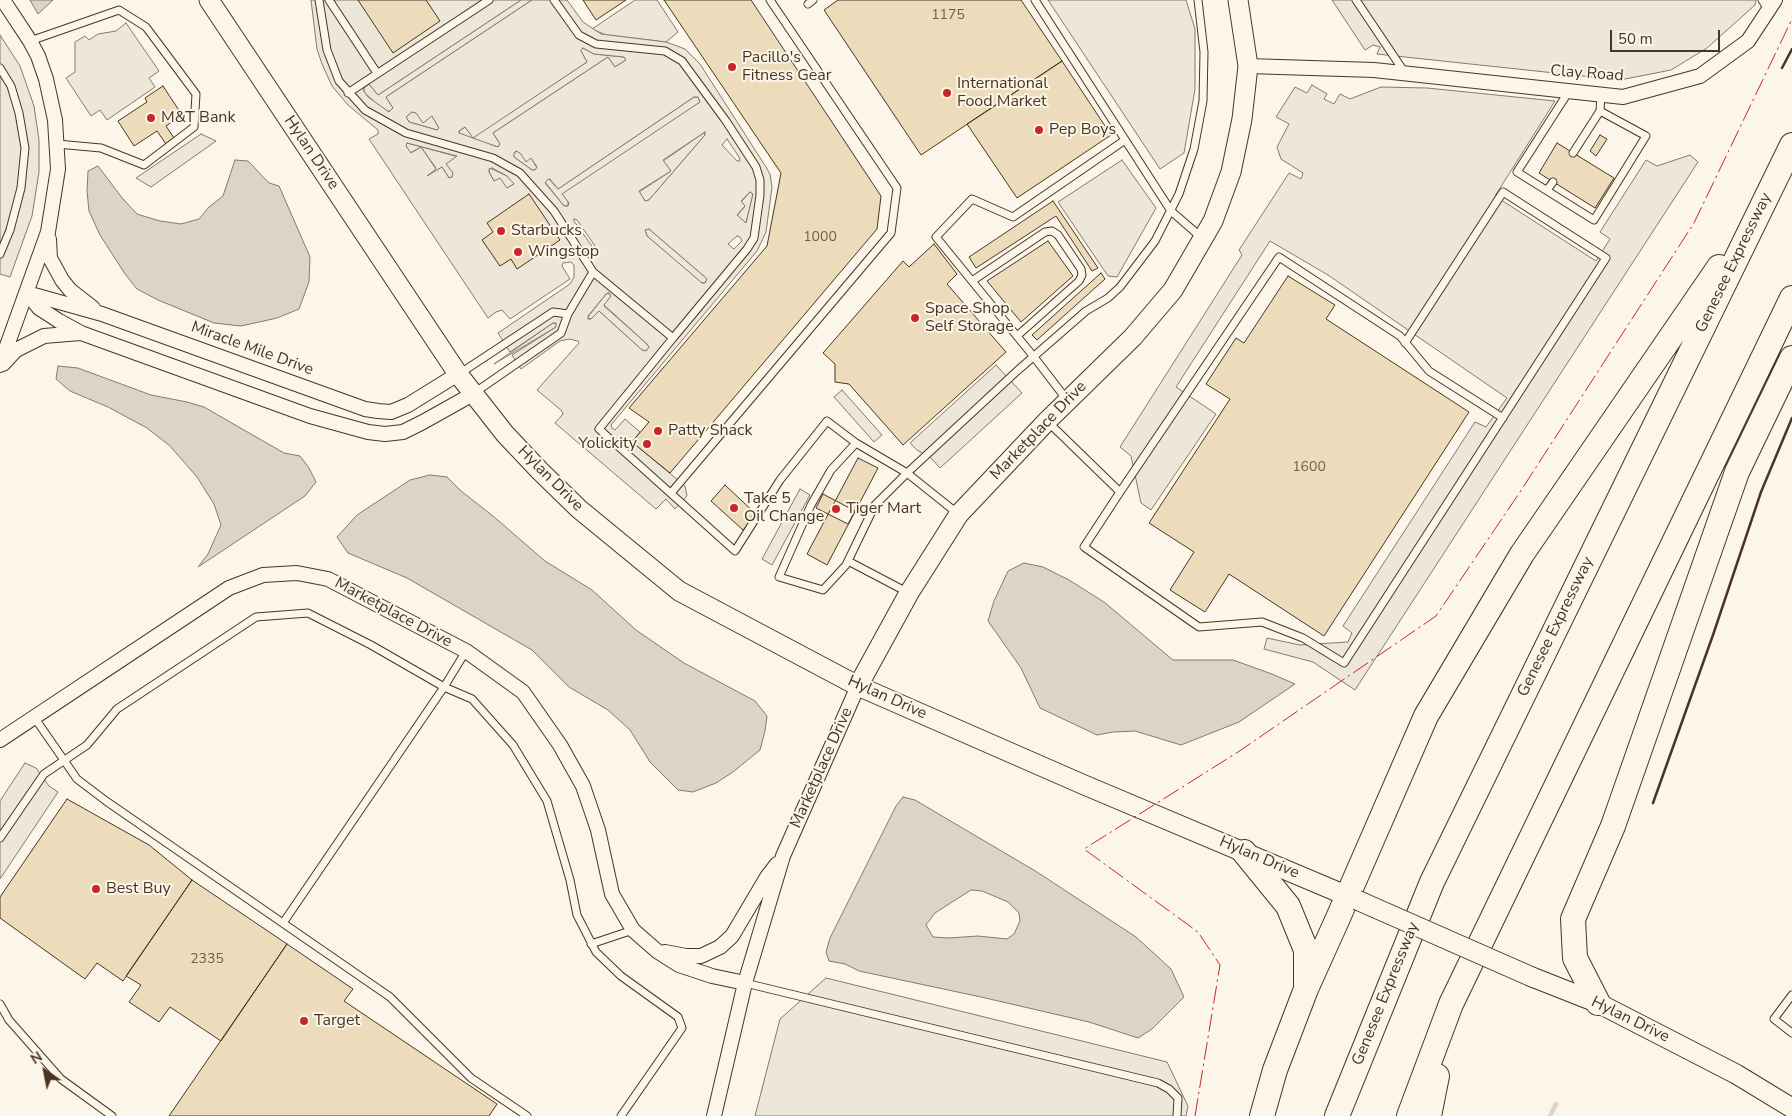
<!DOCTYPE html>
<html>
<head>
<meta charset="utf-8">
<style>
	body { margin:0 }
	#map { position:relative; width:1792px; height:1116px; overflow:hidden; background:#fbf6e9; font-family:"Nunito Sans",sans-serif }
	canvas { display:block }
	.north { position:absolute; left:20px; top:1046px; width:50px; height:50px; -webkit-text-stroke:4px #fbf6e9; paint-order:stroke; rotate:327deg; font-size:14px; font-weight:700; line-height:20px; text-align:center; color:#4a3520 }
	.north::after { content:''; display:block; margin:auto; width:18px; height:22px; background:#4a3520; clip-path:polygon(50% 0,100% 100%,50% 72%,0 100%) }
	.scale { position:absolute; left:1610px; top:30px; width:110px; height:22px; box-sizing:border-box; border:2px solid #4a3520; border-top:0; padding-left:6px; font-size:15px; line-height:18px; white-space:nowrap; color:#4a3520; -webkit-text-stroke:4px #fbf6e9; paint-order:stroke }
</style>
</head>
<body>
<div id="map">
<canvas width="1792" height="1116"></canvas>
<div class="north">N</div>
<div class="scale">50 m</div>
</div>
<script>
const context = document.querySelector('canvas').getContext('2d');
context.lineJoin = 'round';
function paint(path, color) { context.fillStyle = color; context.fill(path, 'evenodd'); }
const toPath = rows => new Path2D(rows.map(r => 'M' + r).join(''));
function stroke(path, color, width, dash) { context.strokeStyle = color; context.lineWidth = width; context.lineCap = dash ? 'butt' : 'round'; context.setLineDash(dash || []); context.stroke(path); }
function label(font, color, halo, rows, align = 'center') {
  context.font = font + ' "Nunito Sans",sans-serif'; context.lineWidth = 4; context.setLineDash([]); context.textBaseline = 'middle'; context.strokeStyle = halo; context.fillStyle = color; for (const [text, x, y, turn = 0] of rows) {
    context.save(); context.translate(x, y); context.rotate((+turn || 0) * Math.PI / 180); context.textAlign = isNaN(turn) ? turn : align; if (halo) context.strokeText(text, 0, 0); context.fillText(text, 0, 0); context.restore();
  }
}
const green = toPath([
	[521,0,532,0,386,97,393,108,391,111,387,111,381,108,364,92,364,88,369,84,378,95,521,0],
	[635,0,657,0,678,32,666,42,606,35,592,29,635,0],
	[583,48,594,54,624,57,626,60,615,67,608,57,493,133,500,144,498,147,460,135,459,131,465,127,473,137,587,62,580,50,583,48],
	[694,97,698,97,700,102,568,201,568,206,564,206,545,182,548,178,558,189,694,97],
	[412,112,432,116,439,128,437,130,409,122,406,117,412,112],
	[705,132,705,135,649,200,645,201,639,192,671,171,663,161,705,132],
	[407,143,470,160,472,162,465,167,457,157,452,177,449,178,442,167,427,177,426,176,436,168,421,147,410,153,406,146,407,143],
	[518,151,531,158,537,168,535,170,532,170,514,157,513,153,518,151],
	[490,168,507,176,512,180,514,184,507,188,494,181,489,172,490,168],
	[750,192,753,194,746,223,737,216,745,206,741,202,750,192],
	[649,229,705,277,707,279,705,283,700,282,647,236,645,230,649,229],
	[609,293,611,296,604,306,647,344,649,347,646,351,642,350,599,311,591,319,587,318,606,294,609,293],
	[553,323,557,324,556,327,494,364,553,323]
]);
paint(green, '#ede6d9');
stroke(green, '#887966', 1);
const parking = toPath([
	[311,0,521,0,378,95,369,84,365,86,363,90,368,97,389,112,393,108,386,97,532,0,567,0,583,22,601,34,666,42,685,49,700,64,766,167,770,174,772,187,766,232,757,251,611,425,612,428,615,430,625,419,640,432,632,442,685,486,687,496,675,509,666,499,656,509,555,423,563,414,562,411,537,390,579,343,578,341,569,339,560,341,521,369,512,355,556,327,556,323,553,323,510,352,498,333,570,284,574,277,574,265,571,262,563,263,562,266,570,279,510,319,502,310,496,312,488,318,369,139,378,134,378,130,348,105,332,86,322,64,317,49,311,0],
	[583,48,594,54,624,57,626,60,615,67,608,57,493,133,500,144,498,147,459,133,459,131,465,127,473,138,587,62,581,51,581,50,583,48],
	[694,97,698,97,700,102,562,194,569,203,568,206,564,206,545,183,548,179,550,179,558,189,694,97],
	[412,112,416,113,423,123,432,116,439,128,437,130,409,122,406,117,412,112],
	[705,132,705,135,649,200,645,201,639,191,671,171,663,160,705,132],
	[727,139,739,157,740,161,737,161,722,145,727,139],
	[407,143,457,156,446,164,453,173,452,177,449,178,442,167,427,176,436,169,421,147,411,153,406,146,407,143],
	[516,151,520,153,526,162,531,158,537,167,535,170,532,170,514,157,514,153,516,151],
	[492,168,507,176,514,184,507,188,500,178,494,181,489,172,489,169,492,168],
	[750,192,753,194,746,223,737,215,745,206,741,201,750,192],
	[574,219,577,220,595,246,594,249,574,221,574,219],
	[649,229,705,277,707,279,705,283,702,283,647,236,645,230,649,229],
	[737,236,740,237,742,241,734,249,728,244,737,236],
	[609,293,611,296,604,305,647,344,649,347,646,351,642,350,599,311,591,319,588,319,588,316,606,294,609,293],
	[1048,0,1186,0,1195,29,1195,89,1184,153,1160,169,1048,0],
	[1332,0,1756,0,1755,5,1707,48,1671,70,1620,80,1377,54,1380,47,1373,45,1365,50,1332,0],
	[126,23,159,71,149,78,155,87,107,120,100,110,91,116,66,78,75,72,75,42,85,36,89,40,98,34,116,31,126,23],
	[0,35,20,66,34,106,39,140,39,172,32,216,10,277,0,274,0,35],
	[1312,85,1327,94,1324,99,1334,104,1340,94,1350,99,1381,87,1427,88,1555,101,1495,196,1596,261,1610,239,1600,232,1646,160,1657,166,1690,155,1698,162,1355,690,1313,662,1264,649,1267,638,1300,645,1348,642,1352,633,1343,626,1475,422,1486,427,1507,398,1328,275,1270,241,1176,387,1216,414,1151,510,1141,503,1131,456,1120,447,1242,255,1239,250,1289,173,1301,179,1303,173,1281,159,1277,147,1289,124,1276,117,1295,87,1307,93,1312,85],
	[201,134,216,141,151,187,136,178,201,134],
	[1122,160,1156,208,1117,277,1108,276,1058,202,1122,160],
	[996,365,1022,393,940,468,931,458,917,450,910,443,996,365],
	[842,390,882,435,874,442,834,397,842,390],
	[800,489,810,495,772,565,762,559,800,489],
	[25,763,36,768,49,786,58,792,0,879,0,801,25,763],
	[826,978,1167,1062,1188,1106,1186,1116,755,1116,780,1019,826,978]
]);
paint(parking, '#ede7d9');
stroke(parking, '#887966', 1);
const water = toPath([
	[30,0,53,0,38,14,30,0],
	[235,160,248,161,269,183,279,186,310,257,309,282,299,309,277,318,241,326,214,323,158,300,137,289,125,274,100,235,89,211,87,191,88,171,98,166,123,199,137,214,160,221,181,224,199,219,209,207,223,196,235,160],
	[58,366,78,368,151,395,187,402,204,407,284,453,300,456,309,468,316,482,305,496,198,567,208,554,221,525,214,504,197,477,170,446,147,428,108,407,70,391,56,379,58,366],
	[430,475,447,477,461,491,493,516,545,561,592,590,636,630,684,663,755,701,767,716,765,731,760,750,733,772,716,783,693,792,678,790,650,762,630,730,608,710,569,687,532,650,407,578,348,553,337,537,357,515,410,480,430,475],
	[1024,563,1043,567,1069,580,1104,602,1173,660,1233,660,1272,674,1295,684,1239,722,1181,745,1135,731,1113,732,1097,735,1040,708,1021,668,988,621,994,601,1008,571,1024,563],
	[903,797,915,800,1037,872,1136,937,1171,969,1184,997,1152,1029,1138,1038,1089,1022,981,997,859,971,845,964,829,961,826,952,830,938,896,806,903,797],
	[971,890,982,891,1008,902,1019,913,1020,921,1014,934,1007,939,978,936,949,938,933,937,926,925,935,913,971,890]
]);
paint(water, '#dcd4c6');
stroke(water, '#887966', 1);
stroke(toPath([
	[1550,1116,1556,1104]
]), '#dcd4c6', 4.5);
const building = toPath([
	[358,0,426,0,440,21,393,53,358,0],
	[583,0,626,0,596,20,583,0],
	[664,0,751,0,881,196,877,229,670,473,632,442,649,422,629,408,767,246,781,173,664,0],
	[838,0,1021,0,1062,61,921,155,824,10,838,0],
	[1062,61,1111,135,1017,198,967,124,1062,61],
	[163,86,182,115,166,126,174,138,166,144,157,131,134,146,118,121,147,102,145,98,163,86],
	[1600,135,1607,139,1596,156,1590,151,1600,135],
	[1557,143,1614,178,1595,208,1539,173,1557,143],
	[529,194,560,240,517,269,511,259,500,266,482,240,493,232,487,223,529,194],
	[1053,201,1098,268,1092,271,1056,216,976,268,969,257,1053,201],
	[1048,241,1073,276,1021,322,987,281,1048,241],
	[934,244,957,274,947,284,1006,352,903,445,849,384,835,382,835,364,823,353,903,261,909,267,934,244],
	[1101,273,1105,279,1037,340,1032,335,1101,273],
	[1288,276,1335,305,1326,319,1469,412,1324,636,1229,574,1205,612,1170,590,1194,552,1149,523,1230,399,1206,384,1236,338,1244,343,1288,276],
	[858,458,878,468,827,565,807,554,858,458],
	[725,485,757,515,743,530,711,501,725,485],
	[823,494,855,511,848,524,816,508,823,494],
	[67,799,149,845,192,880,123,981,97,963,85,979,0,918,0,897,67,799],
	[192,880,287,944,221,1041,170,1007,159,1022,129,1002,141,985,126,976,192,880],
	[287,944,353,989,344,1001,497,1104,489,1116,169,1116,287,944]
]);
paint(building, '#ecdcbc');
stroke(building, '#4a3520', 1);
const lane = toPath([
	[319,0,327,50,339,81,365,110,406,133,493,158,520,173,554,211,593,272,673,338,599,429,735,551,780,480,827,421,856,443,907,473,1017,371,1086,311,1108,298,1120,287,1155,241,1179,194,1194,149,1203,101,1204,52,1198,0],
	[329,0,377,73],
	[554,0,579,35,596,44,665,51,682,61,726,121,756,167,760,180,760,195,754,238,747,249,673,338],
	[1035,0,1171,211,1202,238],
	[1356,0,1405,73],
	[1762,0,1768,10],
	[808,4,813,0],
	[30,41,119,10,146,27,196,94,194,127,144,165,101,148,57,144],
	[0,68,11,86,19,113,25,148,21,188,10,230,0,254],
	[1569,91,1517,172,1594,220,1646,136,1600,111,1601,95],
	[348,93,489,0],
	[1573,153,1600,111],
	[1547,190,1553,182],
	[972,281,1045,232,1052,231,1058,235,1081,269,1082,275,1079,281,1017,336],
	[459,374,553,312,568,314],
	[474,393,561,333,568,314,593,272],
	[1067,400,1034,357,936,237,972,199,1013,217,1125,140],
	[1048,422,1120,492,1084,547,1199,627,1262,622,1303,638,1344,663,1606,258,1503,192,1405,343],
	[856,443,831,470,811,505,779,577,823,590,846,565,875,505,907,473,957,513],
	[1120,492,1279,257,1400,336,1429,371,1503,418],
	[671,493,891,233,897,188,770,0],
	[848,561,907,592],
	[34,717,77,779,106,801,390,997,471,1078,527,1116],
	[0,838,44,774,87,745,117,709,256,617,308,613,371,645,444,687,472,699,513,745,547,801,570,880,577,915,596,952,621,976,678,1017,682,1028,621,1116],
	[283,923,444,687,466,651],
	[591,944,633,930],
	[745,983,1158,1083,1169,1089,1178,1098,1177,1116],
	[1792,995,1774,1019,1792,1033],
	[0,1004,9,1020,61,1079,112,1116]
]);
const street = toPath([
	[1248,66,1374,70,1623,97,1700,76,1748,41,1775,0],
	[49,239,50,258,62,280,70,290,93,308],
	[27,293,39,308,59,321,81,333,310,416,368,432,385,434,403,432,423,422,473,394],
	[27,293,102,314,365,409,378,411,391,412,408,405,458,374],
	[3,364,16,350,44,336,80,333],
	[0,365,48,232,58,169,55,120,46,79,38,56,30,41,3,0],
	[0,740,229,588,263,575,297,573,328,579,466,651,523,692,560,745,583,786,598,830,612,894,633,930,657,951,679,965,712,976,745,983],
	[665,952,686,956,701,956,720,947,732,936,767,877,777,864],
	[714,1116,745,983,783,856,858,686]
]);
const secondary = toPath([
	[209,0,458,374,505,434,540,471,579,509,679,591,858,686,1082,784,1357,900],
	[858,686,909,593,959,514,1047,421,1133,337,1173,290,1213,221,1231,172,1242,119,1248,66,1238,0],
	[1532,977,1598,1003,1736,1074,1792,1108]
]);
const highway = toPath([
	[1244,852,1288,906,1306,950,1306,989,1275,1070,1262,1116],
	[1306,989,1338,918,1426,716,1522,554,1719,267],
	[1598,1003,1575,958,1573,919,1613,826,1737,472,1792,358],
	[1337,1116,1432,882,1792,145],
	[1409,1116,1451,1004,1792,298],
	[1429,1116,1437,1076]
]);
stroke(lane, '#4a3520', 9);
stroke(street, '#4a3520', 16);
stroke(secondary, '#4a3520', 21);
stroke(highway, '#4a3520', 26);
stroke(lane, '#fbf6e9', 7);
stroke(street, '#fbf6e9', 14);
stroke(secondary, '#fbf6e9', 19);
stroke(highway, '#fbf6e9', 24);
const secondaryBridge = toPath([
	[1357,900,1532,977]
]);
stroke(secondaryBridge, '#4a3520', 21, []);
stroke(secondaryBridge, '#fbf6e9', 19);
stroke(toPath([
	[1782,68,1792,49],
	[1653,803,1713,635,1761,492,1792,418]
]), '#4a3520', 2.5);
stroke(toPath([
	[1195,1116,1220,965,1198,932,1084,849,1238,752,1436,616,1520,492,1694,223,1792,19]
]), '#c62828', 1, [18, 4, 2.5, 4]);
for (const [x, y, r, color] of [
	[732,67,5,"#c62828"],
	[947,93,5,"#c62828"],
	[151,118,5,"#c62828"],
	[1039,130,5,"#c62828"],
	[501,231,5,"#c62828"],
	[518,252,5,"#c62828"],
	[915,318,5,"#c62828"],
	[658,431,5,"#c62828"],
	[647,444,5,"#c62828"],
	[734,508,5,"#c62828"],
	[836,509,5,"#c62828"],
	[96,889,5,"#c62828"],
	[304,1021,5,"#c62828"]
]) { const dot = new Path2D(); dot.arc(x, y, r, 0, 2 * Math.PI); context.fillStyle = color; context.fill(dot); stroke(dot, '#fbf6e9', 2); }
label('14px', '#725f47', null, [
	["1175",948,16],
	["1000",820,238],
	["1600",1309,468],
	["2335",207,960]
]);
label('16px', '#4a3520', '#fbf6e9', [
	["Pacillo's",742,58],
	["Fitness Gear",742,76],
	["International",957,84],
	["Food Market",957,102],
	["M&T Bank",161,118],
	["Pep Boys",1049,130],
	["Starbucks",511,231],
	["Wingstop",528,252],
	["Space Shop",925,309],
	["Self Storage",925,327],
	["Patty Shack",668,431],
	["Yolickity",637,444,"right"],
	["Take 5",744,499],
	["Oil Change",744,517],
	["Tiger Mart",846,509],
	["Best Buy",106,889],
	["Target",314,1021]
], 'left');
label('16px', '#4a3520', '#fbf6e9', [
	["Clay Road",1587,74,4],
	["Hylan Drive",311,153,56],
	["Genesee Expressway",1734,263,-64],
	["Miracle Mile Drive",252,349,20],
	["Marketplace Drive",1039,431,-46],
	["Hylan Drive",550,479,45],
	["Marketplace Drive",393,613,28],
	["Genesee Expressway",1556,627,-64],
	["Hylan Drive",887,698,24],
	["Marketplace Drive",822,768,-66],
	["Hylan Drive",1259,858,23],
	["Genesee Expressway",1386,994,-68],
	["Hylan Drive",1630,1020,26]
]);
</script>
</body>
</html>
